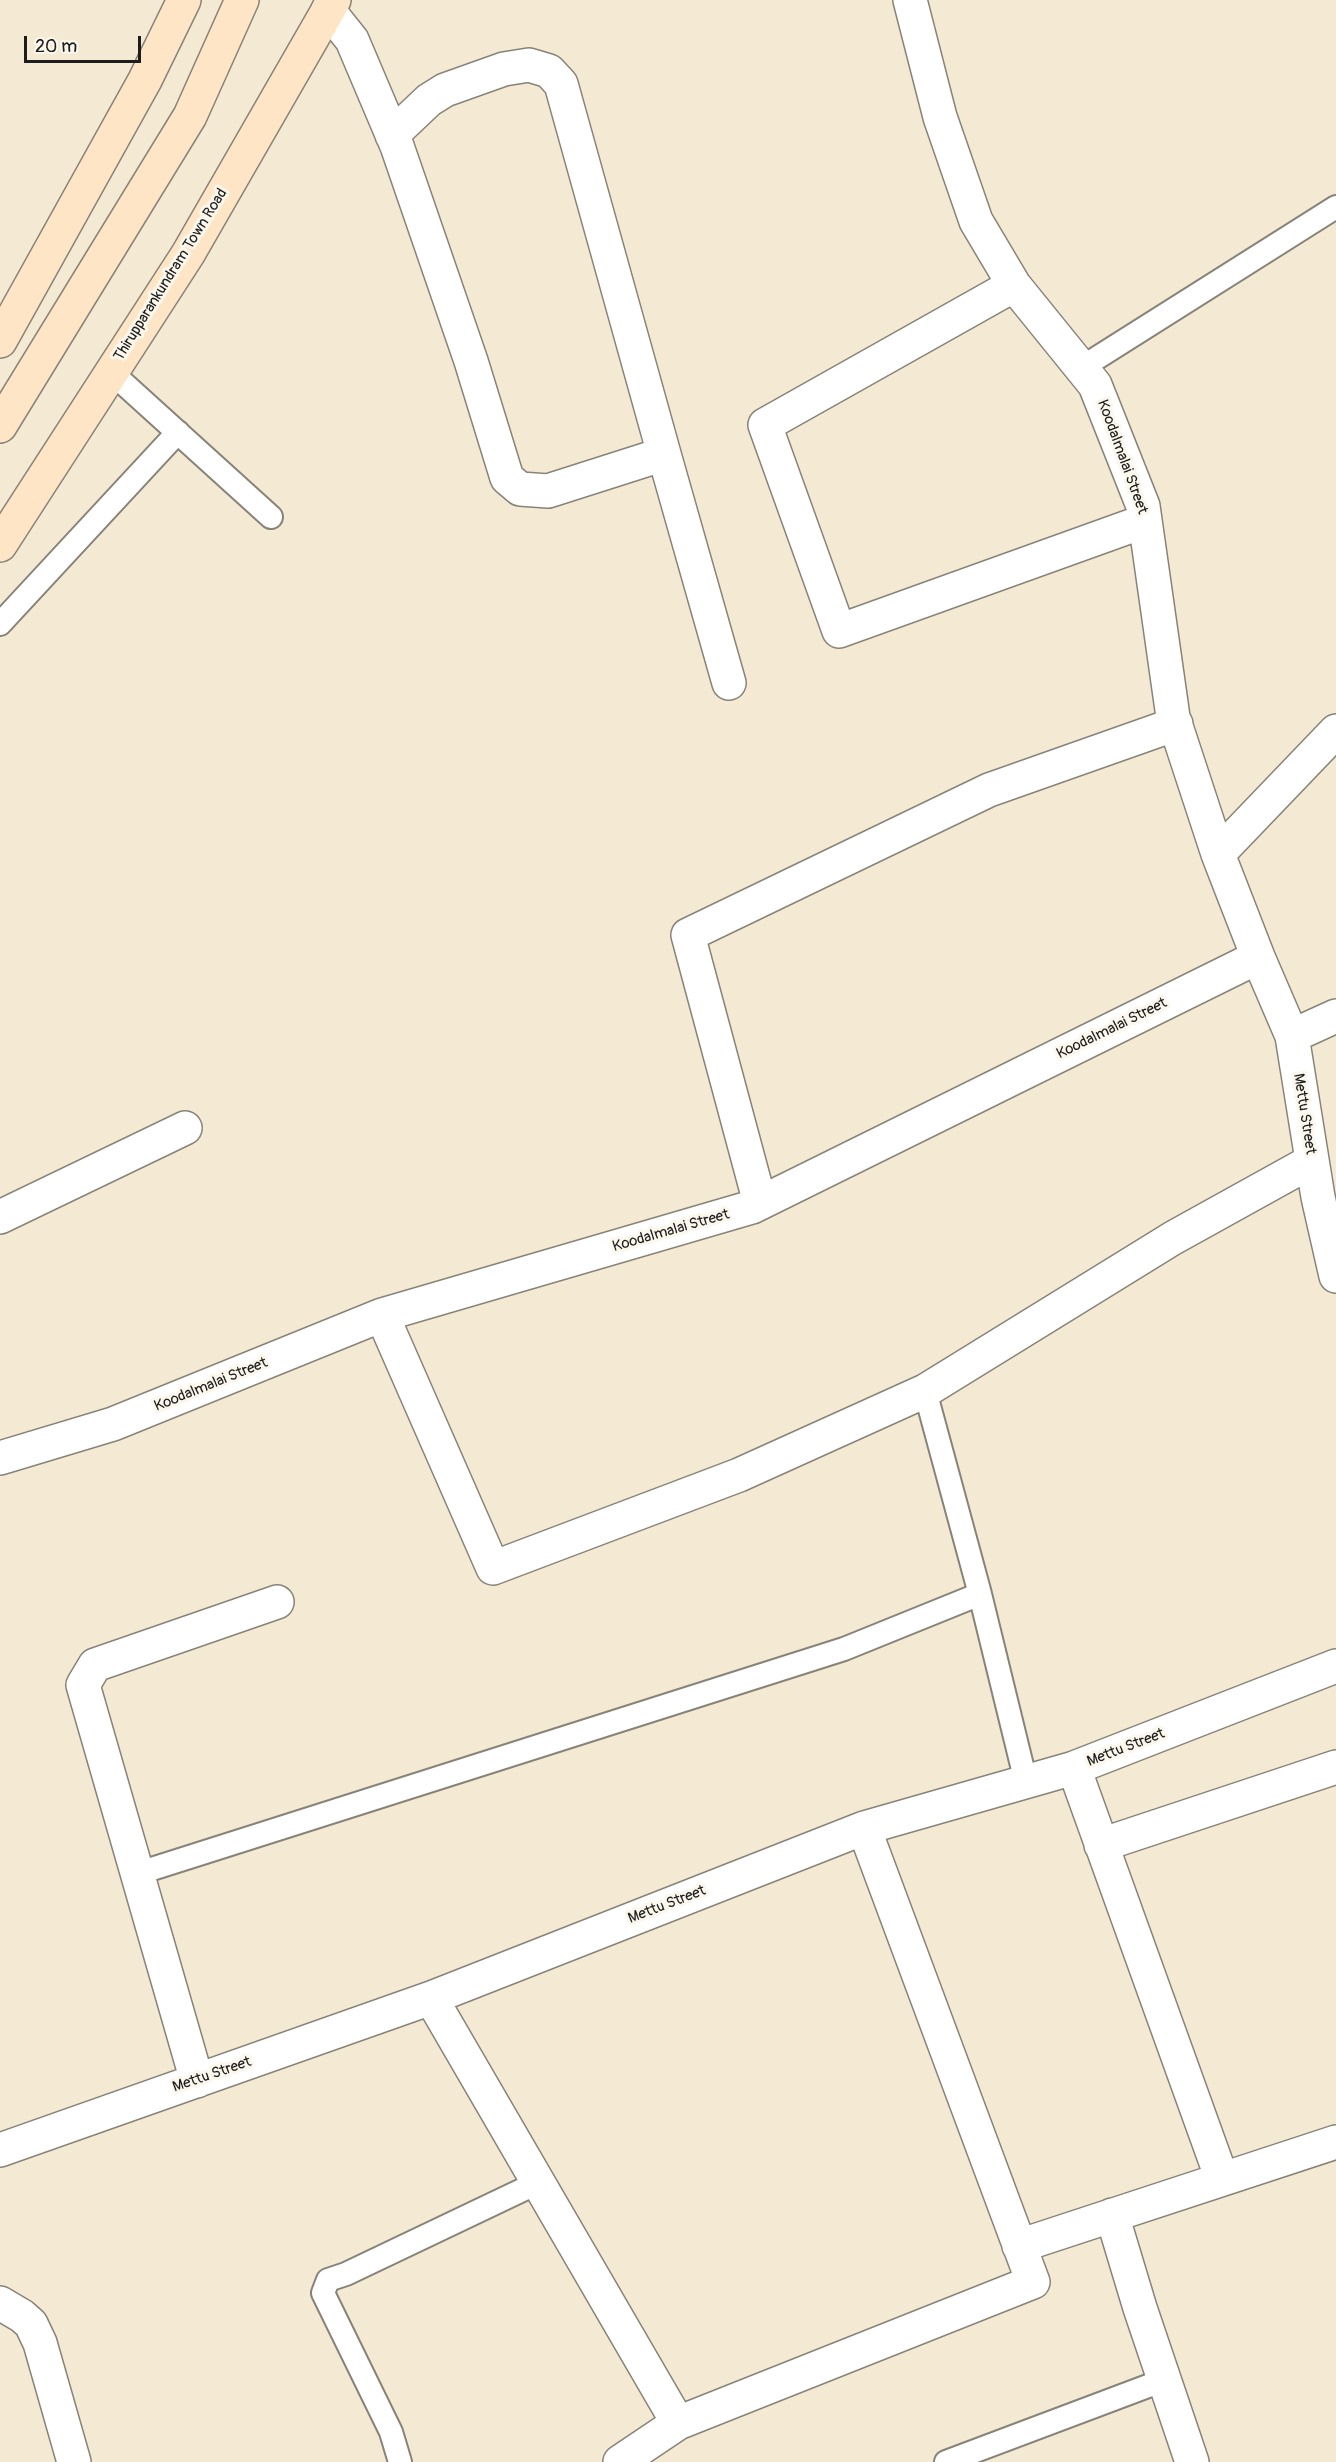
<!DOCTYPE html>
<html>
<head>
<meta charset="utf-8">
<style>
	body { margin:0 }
	#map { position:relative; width:1336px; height:2462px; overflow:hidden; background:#f4ead4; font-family:Pangolin,sans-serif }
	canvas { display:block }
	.scale { position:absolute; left:24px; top:36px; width:117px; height:27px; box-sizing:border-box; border:3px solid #1c1c1c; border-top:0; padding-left:8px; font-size:18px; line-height:21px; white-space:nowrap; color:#1c1c1c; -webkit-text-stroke:4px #fbf7ec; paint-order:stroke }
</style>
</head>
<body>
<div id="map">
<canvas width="1336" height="2462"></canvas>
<div class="scale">20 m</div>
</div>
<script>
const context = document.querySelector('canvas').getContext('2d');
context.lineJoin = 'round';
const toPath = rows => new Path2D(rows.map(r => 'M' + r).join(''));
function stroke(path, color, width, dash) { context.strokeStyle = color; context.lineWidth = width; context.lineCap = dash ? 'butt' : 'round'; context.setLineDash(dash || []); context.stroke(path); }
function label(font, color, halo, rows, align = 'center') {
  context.font = font + ' Pangolin,sans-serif'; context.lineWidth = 6; context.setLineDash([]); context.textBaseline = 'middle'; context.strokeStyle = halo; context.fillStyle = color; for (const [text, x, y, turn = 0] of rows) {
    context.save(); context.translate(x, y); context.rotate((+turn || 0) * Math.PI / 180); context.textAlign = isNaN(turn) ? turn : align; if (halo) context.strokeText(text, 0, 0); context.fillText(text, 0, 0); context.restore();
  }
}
const lane = toPath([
	[1081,368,1336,207],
	[111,372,271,517],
	[0,624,178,432],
	[925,1391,980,1594,1026,1782],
	[136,1874,844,1649,980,1594],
	[400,2462,391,2432,323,2293,328,2280,346,2274,539,2182],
	[946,2462,1164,2380]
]);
const street = toPath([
	[328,10,352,40,397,146,471,361,507,478,520,489,548,491,664,454],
	[392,135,429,100,445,90,504,69,529,65,549,71,561,84,664,454,729,683],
	[1014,285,765,425,839,631,1145,521],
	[1218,854,1336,731],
	[1258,957,1292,1036,1318,1197,1336,1276],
	[1292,1036,1336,1016],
	[760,1203,688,935,989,790,1176,724],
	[0,1217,185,1128],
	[382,1315,493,1568,739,1475,925,1391,1173,1238,1312,1161],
	[0,1458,113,1424,382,1315,752,1207,1258,957,1218,854,1173,717,1143,506,1095,385,1014,285,976,221,940,117,910,0],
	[1074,1768,1222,2179],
	[1101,1845,1336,1767],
	[431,1998,678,2423,620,2462],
	[197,2081,83,1685,95,1665,277,1602],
	[0,2150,431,1998,864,1828,1074,1768,1336,1666],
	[1112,2215,1140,2308,1192,2462],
	[1019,2246,1336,2142],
	[0,2303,22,2316,31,2324,40,2343,74,2462],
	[678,2423,1033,2282,864,1828]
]);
const secondary = toPath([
	[0,341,145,80,184,0],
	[0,426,190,116,242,0],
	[0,545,188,254,334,0]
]);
stroke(lane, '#888378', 26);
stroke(street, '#888378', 36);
stroke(secondary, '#888378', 36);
stroke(lane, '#fff', 22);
stroke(street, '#fff', 33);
stroke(secondary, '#fde5c5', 33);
label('15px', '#1c1c1c', '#fbf7ec', [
	["Thirupparankundram Town Road",171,275,-58],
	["Koodalmalai Street",1122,457,70],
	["Koodalmalai Street",1112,1029,-26],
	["Mettu Street",1304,1114,81],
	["Koodalmalai Street",671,1231,-16],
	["Koodalmalai Street",211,1385,-22],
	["Mettu Street",1126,1748,-21],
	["Mettu Street",667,1905,-21],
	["Mettu Street",212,2075,-19]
]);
</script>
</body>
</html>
